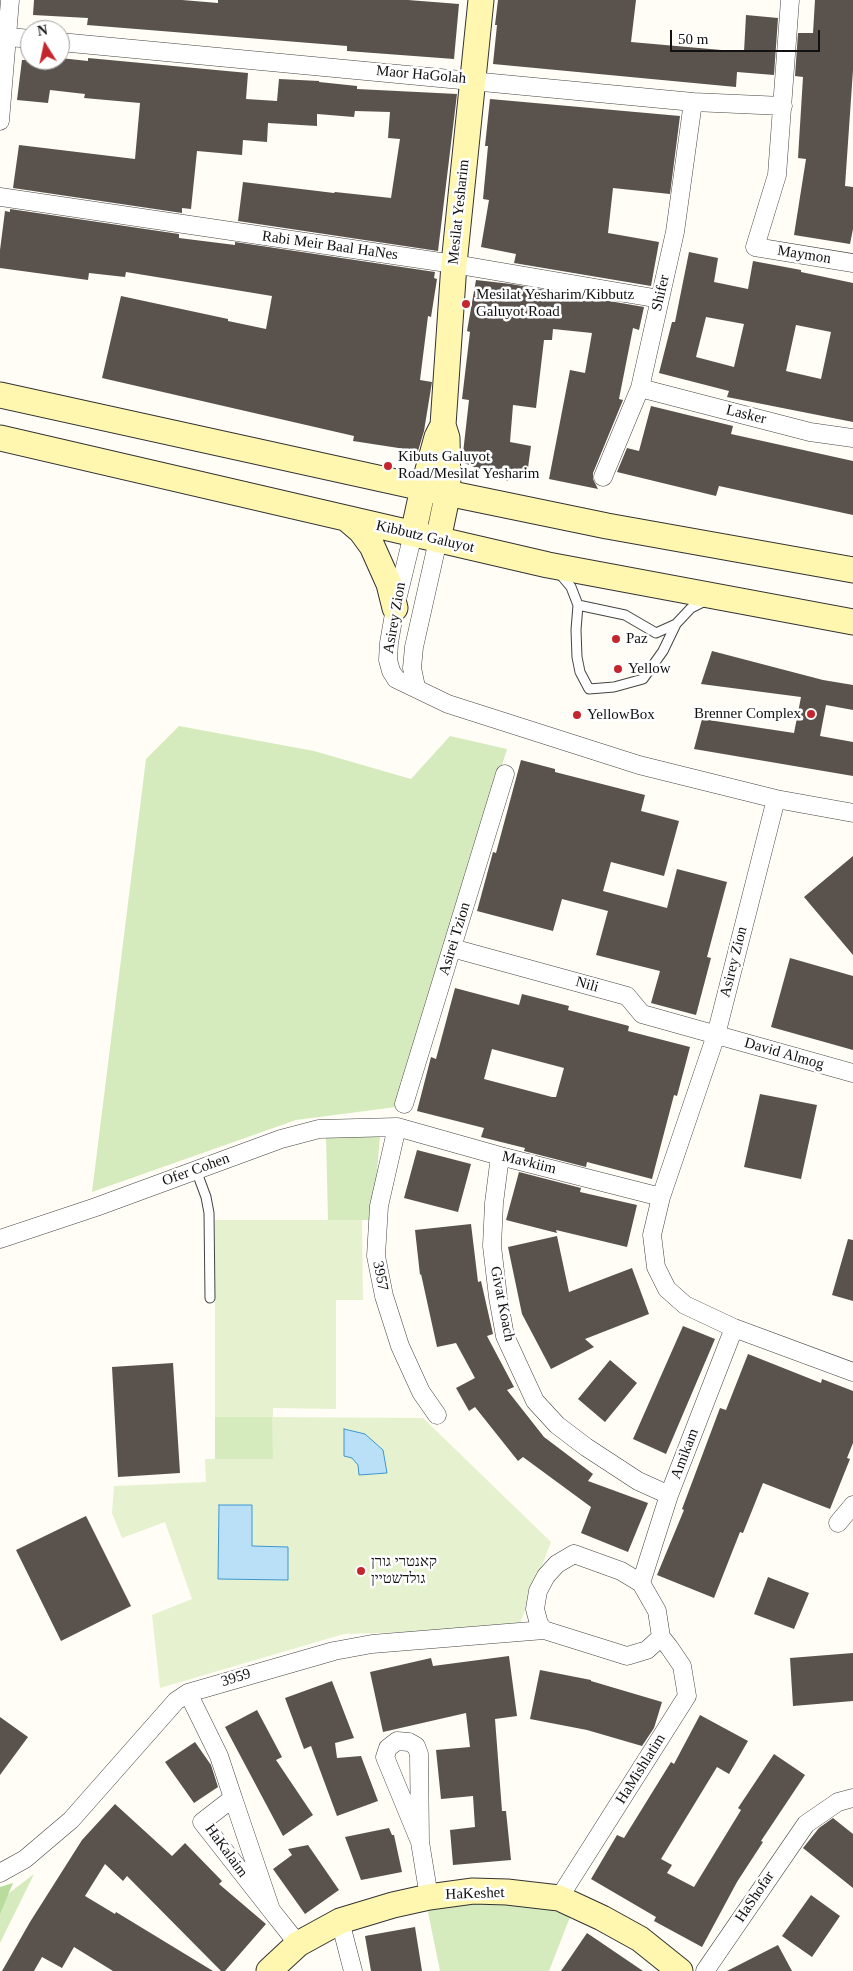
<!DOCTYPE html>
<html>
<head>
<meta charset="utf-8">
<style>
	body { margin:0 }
	#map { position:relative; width:853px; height:1971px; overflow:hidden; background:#fffdf5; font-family:"Times New Roman",serif }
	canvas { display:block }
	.north { position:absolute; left:20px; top:20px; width:50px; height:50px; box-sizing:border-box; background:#fff; border:1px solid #a0a0a0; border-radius:50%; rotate:350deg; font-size:14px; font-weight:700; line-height:20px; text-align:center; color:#111 }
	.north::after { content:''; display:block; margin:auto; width:18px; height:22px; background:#c4262e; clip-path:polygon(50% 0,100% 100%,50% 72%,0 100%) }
	.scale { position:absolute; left:670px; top:30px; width:150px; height:22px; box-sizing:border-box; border:2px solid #111; border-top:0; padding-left:6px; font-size:15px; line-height:18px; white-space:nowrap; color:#111; -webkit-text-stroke:4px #fff; paint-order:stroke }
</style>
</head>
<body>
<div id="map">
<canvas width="853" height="1971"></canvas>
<div class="north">N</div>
<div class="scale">50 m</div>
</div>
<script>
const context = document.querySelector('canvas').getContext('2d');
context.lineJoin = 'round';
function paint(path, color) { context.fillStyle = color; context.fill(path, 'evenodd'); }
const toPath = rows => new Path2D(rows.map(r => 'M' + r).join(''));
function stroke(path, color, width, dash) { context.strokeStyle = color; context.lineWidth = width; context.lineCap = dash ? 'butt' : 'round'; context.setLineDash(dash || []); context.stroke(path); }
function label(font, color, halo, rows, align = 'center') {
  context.font = font + ' "Times New Roman",Heebo,serif'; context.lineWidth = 5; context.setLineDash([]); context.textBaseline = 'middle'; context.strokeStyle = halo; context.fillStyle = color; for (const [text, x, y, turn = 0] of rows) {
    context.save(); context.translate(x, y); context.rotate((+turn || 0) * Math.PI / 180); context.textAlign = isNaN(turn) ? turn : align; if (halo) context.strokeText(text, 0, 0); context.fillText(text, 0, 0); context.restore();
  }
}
paint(toPath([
	[179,726,314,751,411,779,450,736,507,749,396,1107,296,1120,92,1192,146,759],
	[326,1135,380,1136,373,1220,328,1220],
	[215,1417,273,1417,273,1459,215,1459],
	[34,1874,0,1943,0,1900],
	[472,1901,546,1908,570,1917,549,1971,440,1971,427,1907]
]), '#d5ebbd');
paint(toPath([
	[13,1883,0,1914,0,1887]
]), '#b9dc9c');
paint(toPath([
	[215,1220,362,1220,363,1300,336,1300,336,1409,273,1408,273,1417,423,1418,551,1542,518,1629,344,1634,160,1688,152,1615,192,1599,165,1522,122,1538,112,1513,114,1486,206,1482,205,1459,273,1459,272,1417,215,1417]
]), '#e6f2cf');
const water = toPath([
	[344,1429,365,1434,383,1450,387,1473,359,1475,358,1465,352,1458,344,1456,344,1429],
	[219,1505,252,1505,252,1546,288,1547,288,1580,218,1579,219,1505]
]);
paint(water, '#b9e0f7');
stroke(water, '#3f96cf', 1);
paint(toPath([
	[34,0,182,0,218,3,218,0,408,0,459,4,454,59,347,51,347,46,87,25,88,18,33,15],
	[498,0,636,0,631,42,744,52,746,15,778,18,774,75,737,72,736,87,493,64,497,25,495,25],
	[815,0,853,0,853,70,845,186,853,187,853,229,850,244,794,235,806,159,798,158,803,77,795,76,798,33,813,33],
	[60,58,88,61,88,58,248,73,246,99,277,101,279,79,319,81,319,82,357,86,357,89,457,94,438,251,238,221,243,182,334,193,335,192,391,198,400,139,388,138,390,112,355,111,354,117,317,114,317,126,268,123,267,142,243,140,242,155,197,151,191,209,182,208,182,213,13,188,19,145,135,159,140,103,84,98,85,94,50,90,48,103,17,100,22,60,60,60],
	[490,99,680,116,670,194,613,188,608,233,659,242,651,286,514,263,516,254,481,247,489,200,483,199,488,146,485,146],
	[10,209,179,234,179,238,235,245,235,242,435,272,434,278,437,279,431,317,428,316,420,380,432,382,431,388,424,431,418,451,353,441,354,436,102,378,121,296,228,319,228,321,266,329,272,296,126,272,125,277,89,273,88,280,0,268,0,250,5,211,10,212],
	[689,252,718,258,714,282,748,289,753,261,801,270,801,272,853,283,853,422,727,397,729,391,659,373,672,322,675,322],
	[706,317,744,324,734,367,696,357],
	[796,325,831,332,821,379,786,371],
	[476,280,511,284,644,307,639,330,633,328,619,399,623,400,593,473,593,479,598,489,549,479,570,370,585,373,592,333,553,329,552,340,544,340,536,408,513,405,510,442,531,446,527,475,509,472,508,481,462,462,469,400,462,399,470,332,467,331],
	[651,406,733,426,731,434,853,461,853,515,719,486,716,496,617,472,627,448,639,451],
	[712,651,823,680,853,685,853,710,826,705,820,736,853,742,853,776,694,749,702,719,794,733,801,697,701,684],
	[521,760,555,769,555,772,645,795,641,811,679,821,664,876,611,862,603,891,667,908,677,869,727,882,707,957,711,958,696,1015,651,1003,660,971,596,955,608,911,562,899,553,931,477,911,493,852,496,853],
	[853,856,853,955,804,897],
	[790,958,853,976,853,1050,771,1027],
	[455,988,519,1005,522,994,569,1006,568,1010,629,1026,628,1031,690,1047,677,1096,674,1095,652,1179,587,1162,586,1167,524,1151,525,1148,481,1137,484,1128,417,1111,431,1057,436,1059],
	[492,1049,564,1068,556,1097,552,1097,484,1079],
	[760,1094,817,1105,801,1179,744,1167],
	[417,1150,471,1164,458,1212,404,1198],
	[519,1172,581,1188,580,1192,637,1205,627,1247,556,1230,557,1233,506,1220],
	[471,1224,478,1282,481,1281,493,1334,487,1336,514,1387,507,1390,544,1437,593,1474,588,1481,648,1503,628,1552,581,1533,591,1507,523,1457,518,1461,475,1407,469,1411,456,1388,475,1378,456,1343,437,1347,421,1274,420,1275,415,1230],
	[557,1236,569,1292,632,1268,649,1314,585,1339,594,1347,551,1369,522,1314,508,1247],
	[848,1239,853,1240,853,1301,832,1295],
	[683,1326,715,1339,666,1454,633,1439],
	[748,1354,821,1383,822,1379,853,1391,853,1443,847,1458,850,1459,830,1509,763,1483,743,1533,740,1532,714,1598,657,1575,684,1510,682,1509,720,1408,726,1410],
	[610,1360,637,1383,605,1422,578,1399],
	[173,1363,180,1473,118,1477,112,1367],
	[86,1516,131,1606,61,1641,16,1550],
	[768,1577,809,1593,794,1629,754,1614],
	[853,1653,853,1701,793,1706,790,1658],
	[509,1656,517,1716,495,1719,502,1811,506,1811,511,1860,453,1865,450,1830,475,1827,473,1796,441,1799,436,1750,470,1747,466,1713,383,1732,370,1672,431,1658,433,1666],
	[540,1670,591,1680,591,1681,662,1702,654,1728,642,1746,587,1730,530,1719],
	[332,1681,354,1738,335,1743,337,1758,361,1756,378,1801,337,1816,311,1746,304,1749,285,1698],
	[257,1710,282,1757,276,1760,313,1815,283,1836,225,1727],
	[700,1715,748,1741,729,1774,717,1767,661,1859,672,1865,667,1873,694,1887,741,1810,738,1808,774,1754,805,1775,761,1841,763,1842,737,1882,702,1947,654,1921,656,1917,591,1879,617,1835,624,1838,671,1762,674,1764],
	[0,1717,28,1737,0,1775],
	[195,1742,211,1765,218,1787,194,1803,165,1762],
	[115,1804,172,1856,185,1843,222,1881,219,1884,266,1924,225,1971,221,1971,127,1876,123,1881,105,1864,85,1896,115,1914,116,1912,213,1971,113,1971,74,1947,62,1968,42,1957,34,1971,2,1971,30,1922,82,1840],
	[833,1818,853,1834,853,1888,803,1848,819,1828],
	[389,1828,392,1835,394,1835,402,1872,361,1880,345,1837],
	[308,1845,339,1890,305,1914,273,1869,292,1855,288,1849],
	[811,1895,840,1916,812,1957,782,1936],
	[415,1927,422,1971,371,1971,365,1936],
	[587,1933,643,1971,561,1971],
	[778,1945,792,1971,727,1971]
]), '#5a524d');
const lane = toPath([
	[560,574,571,587,578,605,576,630,577,657,580,672,589,689,614,687,643,679,663,651,676,624,691,608,705,601],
	[578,605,625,615,656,633,676,624],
	[196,1170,206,1197,209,1213,210,1298]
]);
const street = toPath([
	[790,0,777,175,755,247,853,263],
	[0,36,30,39],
	[60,42,693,102,783,106],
	[0,121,10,0],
	[0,197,454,264,660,299],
	[640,388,810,432,853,438],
	[603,477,640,388,675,232,693,102],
	[413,534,395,608,389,643,388,660,391,671,396,679,448,704,639,765,776,799,853,813],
	[416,687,412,668,414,647,438,540],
	[776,799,716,1035,661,1197,652,1235,656,1267,667,1289,685,1305,734,1328,853,1372],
	[452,948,627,996,642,1014,853,1073],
	[404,1104,505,774],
	[397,1127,379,1206,376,1256,384,1296,400,1346,421,1392,437,1415],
	[500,1156,494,1203,492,1246,498,1297,505,1336,535,1401,557,1425,586,1447,638,1481,669,1495],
	[0,1239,96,1207,281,1139,319,1129,397,1127,500,1156,661,1197],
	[838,1523,853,1505],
	[574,1554,621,1571,641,1583,657,1611,661,1637,647,1650,627,1656,544,1630,539,1624,535,1609,538,1591,546,1576,557,1564,574,1554],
	[641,1583,669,1495,734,1328],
	[188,1693,219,1756,233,1798],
	[420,1842,385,1757,388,1748,397,1741,409,1742,416,1746,419,1754,420,1842,429,1897],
	[0,1873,25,1859,71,1820,176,1701,188,1693,334,1651,372,1644,544,1630],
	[559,1898,687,1696,682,1666,669,1647,661,1637],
	[271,1910,233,1798,202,1822,271,1910,298,1944],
	[340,1921,353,1971],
	[705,1971,806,1824,838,1802,853,1798]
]);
const secondary = toPath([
	[0,395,423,488,607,526,853,570],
	[0,438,548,565,853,622],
	[347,519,361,531,372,546,389,584,395,608],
	[413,534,423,488,437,437,441,429],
	[438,540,448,492,447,438,443,425,454,264,481,0],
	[269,1971,298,1944,340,1921,393,1905,429,1897,473,1891,507,1892,559,1898,602,1918,640,1939,680,1971]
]);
stroke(lane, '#444', 11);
stroke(street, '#444', 19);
stroke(secondary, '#333', 27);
stroke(lane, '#fff', 9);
stroke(street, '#fff', 18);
stroke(secondary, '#fff6b0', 25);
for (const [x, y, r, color] of [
	[466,304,5,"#c4262e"],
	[388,466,5,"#c4262e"],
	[616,639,5,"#c4262e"],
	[618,669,5,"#c4262e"],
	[811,714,5,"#c4262e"],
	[577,715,5,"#c4262e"],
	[361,1571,5,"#c4262e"]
]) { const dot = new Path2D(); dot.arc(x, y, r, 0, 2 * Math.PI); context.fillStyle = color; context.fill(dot); stroke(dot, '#fff', 2); }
label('15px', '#111', '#fff', [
	["Maor HaGolah",421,75,5],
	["Mesilat Yesharim",459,212,-84],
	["Rabi Meir Baal HaNes",330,246,8],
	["Maymon",804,255,9],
	["Shifer",661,293,-77],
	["Lasker",746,415,14],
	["Kibbutz Galuyot",425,537,13],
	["Asirey Zion",395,618,-80],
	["Asirei Tzion",455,939,-73],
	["Asirey Zion",734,962,-76],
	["Nili",587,985,16],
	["David Almog",784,1054,16],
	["Mavkiim",529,1163,14],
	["Ofer Cohen",196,1170,-20],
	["3957",380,1276,79],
	["Givat Koach",502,1304,79],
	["Amikam",685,1454,-69],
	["3959",236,1678,-17],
	["HaMishlatim",641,1769,-58],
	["HaKalaim",226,1851,54],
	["HaKeshet",475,1894,-2],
	["HaShofar",755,1897,-56]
]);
label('15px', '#111', '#fff', [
	["Mesilat Yesharim/Kibbutz",476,295],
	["Galuyot Road",476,312],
	["Kibuts Galuyot",398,457],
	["Road/Mesilat Yesharim",398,474],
	["Paz",626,639],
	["Yellow",628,669],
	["Brenner Complex",801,714,"right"],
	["YellowBox",587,715],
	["קאנטרי גורן",371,1562],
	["גולדשטיין",371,1579]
], 'left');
</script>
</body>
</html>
